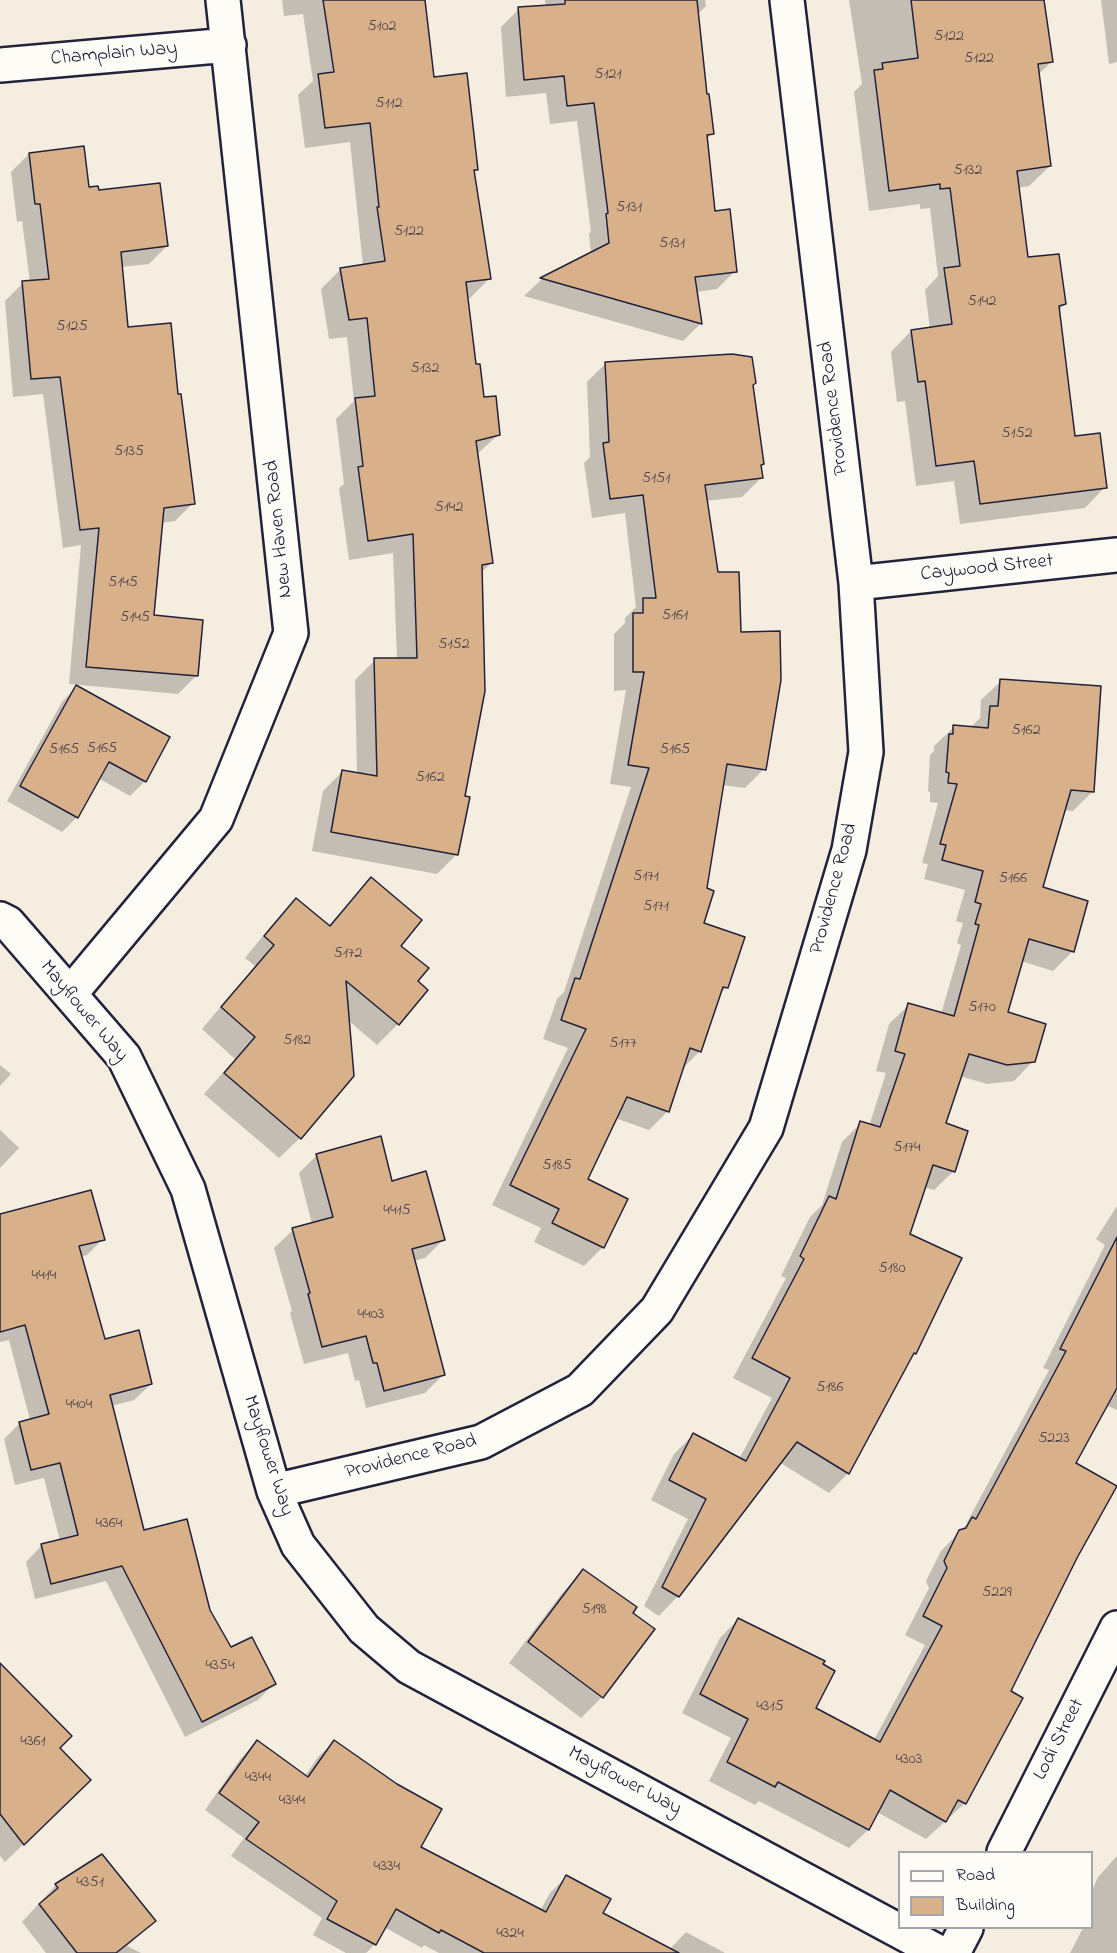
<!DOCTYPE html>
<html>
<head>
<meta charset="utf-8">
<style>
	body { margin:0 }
	#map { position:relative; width:1117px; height:1953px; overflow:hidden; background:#f6ede1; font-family:"Indie Flower",sans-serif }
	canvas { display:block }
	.legend { position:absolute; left:898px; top:1851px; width:195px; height:78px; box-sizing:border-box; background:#fdfcf7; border:2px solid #a5a5ac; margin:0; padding:8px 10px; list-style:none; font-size:18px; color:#22223b }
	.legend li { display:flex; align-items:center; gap:12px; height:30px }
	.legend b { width:30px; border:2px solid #a5a5ac }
</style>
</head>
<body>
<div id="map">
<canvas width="1117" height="1953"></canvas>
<ul class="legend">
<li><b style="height:8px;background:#fdfcf7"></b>Road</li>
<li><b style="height:16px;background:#d8b089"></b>Building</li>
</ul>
</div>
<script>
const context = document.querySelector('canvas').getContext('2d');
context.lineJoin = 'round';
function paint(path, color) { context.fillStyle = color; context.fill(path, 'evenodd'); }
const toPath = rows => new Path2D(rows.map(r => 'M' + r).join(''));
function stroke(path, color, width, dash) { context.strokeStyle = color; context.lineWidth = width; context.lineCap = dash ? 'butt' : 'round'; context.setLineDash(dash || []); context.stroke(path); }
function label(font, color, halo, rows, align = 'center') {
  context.font = font + ' "Indie Flower",sans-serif'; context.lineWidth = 5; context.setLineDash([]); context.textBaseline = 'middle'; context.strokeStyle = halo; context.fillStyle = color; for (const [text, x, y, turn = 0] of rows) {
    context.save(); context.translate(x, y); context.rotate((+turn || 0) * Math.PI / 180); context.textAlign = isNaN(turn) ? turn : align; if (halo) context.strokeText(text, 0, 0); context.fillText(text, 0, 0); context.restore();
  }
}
paint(toPath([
	[282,0,424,0,433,78,477,170,473,173,490,278,470,298,467,299,474,366,483,399,499,434,476,455,491,563,481,573,457,854,437,874,312,851,323,791,343,771,357,774,355,680,375,660,397,660,393,553,349,560,339,488,344,484,336,419,354,401,347,337,329,339,321,289,341,269,363,266,350,142,305,148,298,95,313,81,303,14,284,16],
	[545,0,705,0,706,6,697,15,706,95,712,134,706,140,714,212,735,271,717,289,696,292,700,324,683,341,524,296,541,280,591,254,589,234,591,232,577,121,550,124,546,93,506,97,501,27,519,9,546,7],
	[849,0,1043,0,1052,61,1038,75,1050,166,1029,186,1017,188,1027,259,1065,304,1058,311,1074,437,1105,487,1085,508,960,524,954,481,916,486,905,401,897,402,891,352,911,331,930,329,925,290,938,276,930,208,920,209,920,204,869,211,854,92,862,84],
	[1101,0,1117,0,1117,62,1109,64],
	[29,154,88,189,97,192,167,246,149,264,121,267,127,328,177,396,193,503,175,521,161,523,153,616,196,676,178,694,69,684,81,545,63,548,43,394,13,397,5,301,23,283,30,282,22,221,17,222,11,172],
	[606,363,752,385,761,478,742,497,705,501,716,574,739,633,764,769,745,788,722,785,706,889,702,924,727,987,719,995,700,1051,682,1069,668,1111,649,1130,615,1118,586,1180,603,1247,584,1266,534,1242,541,1228,492,1205,568,1048,543,1039,557,999,564,992,631,787,610,784,626,690,614,691,614,634,625,623,625,618,636,607,625,513,592,518,584,463,590,457,587,382],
	[1001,681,1093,791,1073,811,1063,810,1041,888,1073,951,1053,971,1021,961,1006,1013,1033,1061,1014,1081,987,1084,960,1076,944,1124,954,1171,934,1190,924,1187,909,1235,915,1353,909,1360,848,1473,829,1493,779,1462,678,1596,659,1616,644,1606,688,1519,651,1500,674,1454,693,1435,739,1459,772,1398,733,1378,786,1278,781,1276,810,1217,822,1205,842,1142,861,1123,869,1126,886,1073,876,1071,889,1024,909,1005,941,1014,961,945,957,943,963,923,956,921,965,890,924,879,928,864,922,863,938,803,930,802,930,792,928,791,930,755,934,751,934,746,954,727,971,727,980,718,981,700],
	[76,687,168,738,145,781,130,796,98,778,77,817,62,832,7,801,62,702],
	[371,879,416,982,426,990,398,1024,377,1045,348,1020,300,1138,279,1158,204,1094,235,1059,202,1029,255,966,245,958,276,920,296,900,328,926],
	[0,1065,11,1074,0,1086],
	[0,1130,19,1148,0,1168],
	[317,1155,391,1183,443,1240,425,1258,414,1261,443,1375,425,1393,366,1408,359,1380,355,1381,348,1353,304,1364,290,1313,292,1311,274,1248,293,1230,312,1224,299,1173],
	[1117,1206,1117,1410,1106,1405,1074,1464,1009,1692,965,1803,926,1839,877,1812,868,1830,849,1848,759,1801,755,1805,709,1781,731,1738,682,1713,720,1638,738,1619,814,1708,874,1740,925,1645,905,1635,929,1588,926,1581,941,1551,965,1526,1049,1370,1043,1368,1105,1245,1096,1239],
	[0,1217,103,1239,87,1255,80,1257,104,1340,151,1384,134,1400,111,1406,143,1532,209,1610,231,1649,274,1684,258,1700,185,1737,106,1581,35,1599,26,1562,42,1545,60,1541,44,1478,15,1485,4,1439,20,1423,30,1420,9,1340,0,1342],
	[583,1571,631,1614,653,1630,602,1697,581,1718,509,1663,563,1592],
	[0,1681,58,1748,89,1780,5,1862,0,1856],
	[257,1742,305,1776,318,1757,334,1742,419,1848,540,1911,550,1893,566,1877,601,1913,669,1950,686,1932,725,1953,439,1953,424,1945,422,1948,384,1927,375,1944,366,1953,346,1953,313,1935,322,1918,231,1856,244,1838,205,1810,241,1758],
	[1117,1856,1117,1953,1070,1953,1083,1928,1092,1928,1092,1891,1098,1877],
	[56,1885,154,1921,127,1946,141,1953,46,1953,22,1922]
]), '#0003');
const building = toPath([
	[323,0,425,0,434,77,467,73,478,170,474,170,491,279,466,282,476,364,480,364,484,397,496,396,500,435,476,441,493,563,482,565,485,691,465,796,470,797,458,855,331,832,342,770,377,776,374,658,417,658,413,534,368,541,358,467,363,466,355,398,375,396,367,318,349,320,340,268,385,261,377,207,379,207,370,123,325,128,318,74,334,72,323,0],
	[565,0,697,0,707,94,709,94,714,134,707,135,715,211,730,209,737,272,695,277,702,324,540,278,609,243,606,214,608,213,594,103,567,106,564,76,524,80,518,7,565,4,565,0],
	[911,0,1044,0,1053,62,1038,64,1051,166,1017,171,1028,257,1059,254,1066,304,1059,306,1075,436,1100,433,1107,488,980,504,974,461,936,466,925,381,918,382,911,330,952,324,944,268,960,266,950,188,940,189,940,184,889,191,874,70,883,69,882,63,918,58,911,0],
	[84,146,89,187,98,186,99,190,160,183,168,246,121,252,128,327,171,323,178,394,181,394,195,504,164,508,154,615,203,620,198,676,86,667,99,528,80,530,60,377,31,379,22,281,49,279,40,204,35,204,29,153,84,146],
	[732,354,752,357,756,383,753,385,764,464,761,465,763,478,705,485,718,572,739,572,741,632,780,631,781,680,766,770,727,764,707,888,714,891,704,923,745,937,728,988,723,987,701,1052,690,1048,669,1112,627,1097,588,1179,628,1199,604,1248,552,1223,559,1209,510,1185,586,1029,561,1020,575,978,580,979,649,768,628,765,644,672,633,672,633,613,643,613,643,598,656,598,643,495,610,499,603,443,609,442,605,362,732,354],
	[1000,679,1101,686,1094,792,1071,790,1043,887,1088,901,1074,952,1029,939,1008,1012,1046,1024,1035,1062,1007,1065,969,1054,946,1123,968,1131,955,1172,933,1165,910,1234,962,1258,916,1354,914,1353,849,1474,797,1442,679,1597,662,1587,706,1499,669,1480,693,1433,746,1461,790,1378,752,1358,804,1259,800,1256,829,1196,836,1199,860,1121,880,1127,905,1054,895,1051,908,1003,954,1016,979,925,975,924,981,904,975,902,983,871,942,860,946,845,940,844,957,784,948,783,949,773,946,772,949,734,953,734,953,725,988,728,990,706,998,706,1000,679],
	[76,685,170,737,146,782,109,762,78,818,20,786,76,685],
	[371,877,422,920,401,946,429,968,418,981,428,990,399,1025,346,981,354,1076,301,1139,224,1073,255,1037,221,1007,274,945,264,936,296,898,330,926,371,877],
	[381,1136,392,1181,426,1171,445,1240,412,1249,445,1375,384,1391,377,1363,373,1363,366,1336,322,1347,308,1294,310,1293,292,1228,333,1217,316,1154,381,1136],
	[91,1190,105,1240,79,1246,105,1339,139,1330,152,1384,110,1395,144,1530,187,1519,210,1610,231,1647,252,1637,276,1684,202,1722,122,1566,51,1584,41,1544,78,1535,60,1463,31,1470,19,1422,49,1414,25,1325,0,1332,0,1214,91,1190],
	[1117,1237,1117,1388,1076,1463,1117,1486,1077,1558,1011,1691,1023,1698,966,1804,958,1800,946,1822,890,1790,869,1830,778,1782,775,1787,727,1762,748,1719,700,1694,738,1618,825,1661,823,1664,835,1671,816,1708,880,1742,942,1626,923,1616,947,1568,944,1561,959,1530,966,1528,972,1517,976,1519,1066,1351,1060,1349,1117,1237],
	[583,1569,637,1607,633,1613,655,1629,603,1698,528,1642,583,1569],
	[0,1663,72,1736,60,1748,91,1780,24,1845,0,1814,0,1663],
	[257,1740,308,1777,334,1740,397,1784,442,1809,421,1847,546,1912,566,1875,611,1899,603,1913,679,1953,484,1953,441,1930,439,1933,396,1909,376,1945,327,1919,337,1901,246,1839,259,1822,219,1793,257,1740],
	[102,1854,156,1921,116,1953,77,1953,39,1904,58,1888,55,1884,102,1854]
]);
paint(building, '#d8b089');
stroke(building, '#22223b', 1.5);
const minor = toPath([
	[0,65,229,45],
	[856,583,1117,555],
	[0,919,8,923,124,1057,188,1189,274,1491,298,1545,364,1629,409,1667,940,1953],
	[70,994,216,819,291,633,223,0],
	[274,1491,481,1442,580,1390,657,1310,766,1128,849,850,866,752,856,583,787,0],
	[1004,1852,1117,1628],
	[953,1953,966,1928]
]);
stroke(minor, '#22223b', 38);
stroke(minor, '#fdfcf7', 33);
label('16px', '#50464e', null, [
	["5102",382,27],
	["5122",949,37],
	["5122",979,59],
	["5121",608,75],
	["5112",389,104],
	["5132",968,171],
	["5131",629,208],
	["5122",409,232],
	["5131",672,244],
	["5142",982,302],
	["5125",72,327],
	["5132",425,369],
	["5152",1017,434],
	["5135",129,452],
	["5151",656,479],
	["5142",449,508],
	["5145",123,583],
	["5161",675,616],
	["5145",135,618],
	["5152",454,645],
	["5162",1026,731],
	["5165",102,749],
	["5165",64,750],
	["5165",675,750],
	["5162",430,778],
	["5171",646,877],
	["5166",1013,879],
	["5171",656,907],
	["5172",348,954],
	["5170",982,1008],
	["5182",297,1041],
	["5177",623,1044],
	["5174",907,1148],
	["5185",557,1166],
	["4415",397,1211],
	["5180",892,1269],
	["4414",44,1276],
	["4403",371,1315],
	["5186",830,1388],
	["4404",79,1405],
	["5223",1054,1439],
	["4364",109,1524],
	["5229",997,1593],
	["5198",594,1610],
	["4354",220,1666],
	["4315",770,1707],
	["4361",33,1742],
	["4303",909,1760],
	["4344",258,1778],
	["4344",292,1801],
	["4334",387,1867],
	["4351",90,1883],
	["4324",510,1934]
]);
label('20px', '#22223b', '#fdfcf7', [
	["Champlain Way",114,55,-5],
	["Providence Road",835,408,-97],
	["New Haven Road",280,529,-96],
	["Caywood Street",987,569,-6],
	["Providence Road",835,889,-75],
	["Mayflower Way",83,1012,50],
	["Mayflower Way",267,1456,72],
	["Providence Road",411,1458,-14],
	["Lodi Street",1060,1740,-63],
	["Mayflower Way",624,1782,28]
]);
</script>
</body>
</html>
